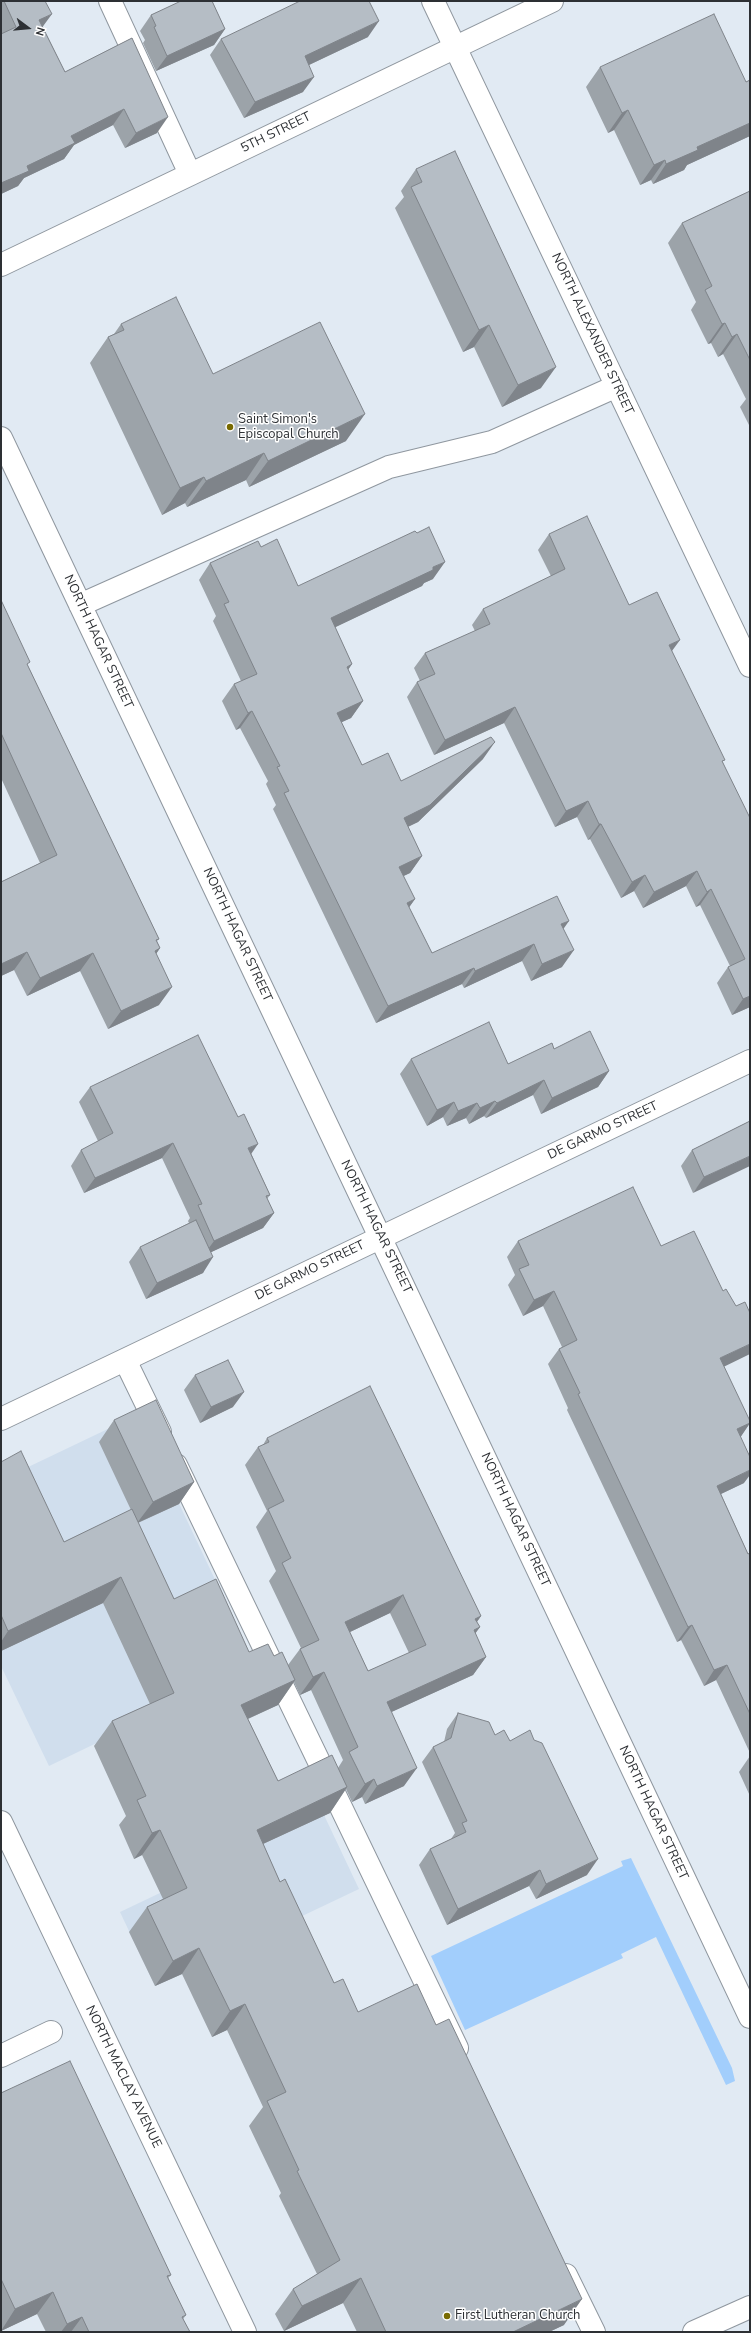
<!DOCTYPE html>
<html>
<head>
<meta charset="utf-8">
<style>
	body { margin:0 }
	#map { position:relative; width:751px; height:2333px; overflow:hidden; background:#e1eaf3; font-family:"Nunito Sans",sans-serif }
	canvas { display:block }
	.frame { position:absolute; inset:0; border:2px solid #2d3034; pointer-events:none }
	.north { position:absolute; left:8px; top:8px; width:40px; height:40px; -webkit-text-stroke:3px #fff; paint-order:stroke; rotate:106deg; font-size:11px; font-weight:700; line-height:16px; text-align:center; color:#2d3034 }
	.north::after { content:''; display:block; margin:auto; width:14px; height:18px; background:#2d3034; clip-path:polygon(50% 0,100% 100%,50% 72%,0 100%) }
</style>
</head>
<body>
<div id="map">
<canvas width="751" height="2333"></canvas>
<div class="frame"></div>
<div class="north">N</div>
</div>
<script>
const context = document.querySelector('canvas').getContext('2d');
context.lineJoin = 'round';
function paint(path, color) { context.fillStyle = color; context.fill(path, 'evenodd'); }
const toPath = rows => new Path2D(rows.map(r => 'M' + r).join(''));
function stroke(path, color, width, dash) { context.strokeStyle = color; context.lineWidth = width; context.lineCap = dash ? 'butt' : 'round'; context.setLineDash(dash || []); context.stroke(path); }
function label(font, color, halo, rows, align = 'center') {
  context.font = font + ' "Nunito Sans",sans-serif'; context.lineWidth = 3; context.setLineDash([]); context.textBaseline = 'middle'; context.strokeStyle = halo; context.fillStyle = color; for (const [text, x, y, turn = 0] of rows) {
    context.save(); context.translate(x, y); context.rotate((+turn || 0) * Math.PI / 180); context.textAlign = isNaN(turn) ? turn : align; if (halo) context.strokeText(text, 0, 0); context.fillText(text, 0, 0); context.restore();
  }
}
paint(toPath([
	[137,1415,256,1666,49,1766,1,1666,1,1480],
	[324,1815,359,1889,155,1986,120,1912]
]), '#d0deed');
paint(toPath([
	[631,1858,732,2068,735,2081,726,2085,656,1937,621,1954,623,1958,465,2030,431,1956,623,1866,621,1861]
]), '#a2cefc');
const minor = toPath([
	[110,1,190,174],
	[433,1,750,666],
	[1,265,552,1],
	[1,438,750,2017],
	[80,605,389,467,492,442,617,386],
	[125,1360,160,1432],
	[1,1419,750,1061],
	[176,1465,457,2048],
	[1,2056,51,2032],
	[566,2275,594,2332]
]);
const major = toPath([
	[1,1822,245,2332],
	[694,2332,750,2307]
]);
stroke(minor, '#8f979f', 24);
stroke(major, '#8f979f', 24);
stroke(minor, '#fff', 22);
stroke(major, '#fff', 22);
paint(toPath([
	[1,1,45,1,43,27,65,72,132,38,157,133,125,148,113,125,74,145,64,159,24,178,18,186,1,194],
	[180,1,212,1,225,29,214,45,156,71,143,43,145,40,140,31,151,15,180,2],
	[368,37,309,65,303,92,244,118,210,55,221,39],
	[600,67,746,82,750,80,750,136,687,165,684,170,653,184,651,180,640,185,614,130,608,133,586,87],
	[416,169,541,388,502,407,474,347,463,352,395,208,404,197,401,191],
	[750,191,750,427,740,407,746,399,723,354,718,357,711,343,708,344,691,310,696,302,668,243,682,223],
	[121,324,213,374,346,441,249,487,246,480,187,507,185,503,162,515,90,363,108,337,114,334],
	[549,534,629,605,672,652,723,762,750,1007,732,1015,717,983,728,967,730,966,700,905,696,907,686,886,643,908,634,891,621,898,590,839,588,840,577,817,555,827,504,723,434,755,407,697,417,682,420,681,414,668,425,653,475,631,472,625,483,609,551,576,538,550],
	[261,547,298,586,433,579,424,583,422,586,335,627,352,664,348,670,363,701,351,718,341,722,362,765,401,781,483,759,418,822,408,827,422,856,410,873,403,876,415,899,409,907,432,953,564,929,562,967,531,981,522,961,464,988,462,984,376,1023,273,809,276,805,266,784,268,781,240,728,236,730,222,701,234,684,241,681,213,621,216,616,199,580,210,563],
	[1,600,28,666,159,939,157,941,160,948,156,954,159,1005,108,1029,80,971,27,996,14,970,1,976,1,882,40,863,1,778],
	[554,1049,609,1071,598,1087,541,1114,533,1095,486,1118,484,1116,469,1124,466,1118,447,1126,443,1117,427,1126,400,1074,411,1059,508,1064],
	[90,1087,251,1153,270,1195,267,1199,274,1213,263,1228,211,1252,203,1273,146,1299,129,1262,140,1247,189,1223,188,1221,190,1218,162,1158,84,1193,71,1166,81,1150,98,1141,79,1102],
	[750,1121,693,1193,681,1166,692,1150],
	[518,1241,661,1246,724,1367,750,1423,740,1437,744,1483,721,1494,748,1554,750,1553,750,1753,716,1680,704,1686,681,1640,677,1642,567,1410,568,1408,548,1364,559,1349,562,1347,543,1306,523,1316,508,1285,515,1275,507,1257],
	[195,1375,233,1407,200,1423,184,1390],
	[114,1420,194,1482,179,1504,138,1523,174,1599,249,1652,274,1656,288,1665,300,1649,301,1648,269,1581,276,1571,256,1527,267,1511,245,1465,258,1447,263,1445,267,1438,481,1616,477,1622,480,1627,475,1633,486,1657,473,1675,391,1712,404,1786,365,1804,362,1797,352,1802,346,1789,330,1813,263,1844,280,1882,334,1983,358,2012,564,2325,549,2332,357,2332,343,2303,284,2331,275,2314,293,2289,317,2274,279,2196,281,2193,249,2126,263,2107,227,2030,212,2037,182,1974,155,1986,129,1932,147,1907,163,1899,142,1855,134,1859,119,1825,126,1816,94,1746,112,1721,150,1704,103,1603,1,1651,1,1462,64,1542,131,1510,99,1442],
	[390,1613,409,1653,368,1671,350,1632],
	[294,1682,300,1695,311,1690,343,1760,338,1768,278,1781,248,1719,278,1705],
	[458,1713,495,1735,510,1741,587,1875,536,1899,529,1886,447,1925,419,1865,430,1849,451,1839,455,1833,422,1762,433,1747,444,1742,447,1729],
	[750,1756,750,1796,739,1772],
	[1,2093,171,2275,168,2278,186,2315,183,2319,190,2332,46,2332,37,2314,1,2331]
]), '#9ca3a9');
paint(toPath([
	[52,14,41,29,39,20],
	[379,21,368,37,294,72,305,56],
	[225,29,214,45,156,71,167,56],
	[314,77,303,92,244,118,255,102],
	[124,109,113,125,74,145,64,159,24,178,18,186,1,194,1,183,71,136],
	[628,110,614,130,608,133,622,113],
	[168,117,157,133,125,148,136,133],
	[750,123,750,136,687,165,684,170,653,184,666,164,697,147],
	[665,160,651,180,640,185,654,165],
	[725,323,711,343,708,344,722,324],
	[489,325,474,347,463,352,479,330],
	[737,334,723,354,718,357,732,337],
	[556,367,541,388,502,407,518,385],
	[365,414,346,441,249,487,268,461],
	[264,453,246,480,187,507,206,481],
	[204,477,185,503,162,515,180,488],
	[445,562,433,579,424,583,422,586,319,635,331,618,433,567],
	[680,640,669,655,669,645],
	[352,664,340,681,347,667],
	[363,701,351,718,325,730,337,713],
	[515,707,504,723,434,755,445,740],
	[252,711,240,728,236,730,248,713],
	[495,742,483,759,418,822,392,834,404,818],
	[588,801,577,817,555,827,566,811],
	[599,824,601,824,590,839,588,840],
	[422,856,410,873,387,884,399,867],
	[697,871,686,886,643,908,654,892],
	[645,875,634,891,621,898,632,882],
	[711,889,700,905,696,907,707,892],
	[415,899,403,916,407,903],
	[569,921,557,938,561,924],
	[534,944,522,961,464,988,475,971],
	[160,948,148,966,155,951],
	[574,950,562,967,531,981,542,964],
	[27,952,14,970,1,976,1,964],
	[93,953,80,971,27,996,40,978],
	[474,968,462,984,376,1023,388,1006],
	[172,987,159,1005,108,1029,121,1011],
	[750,996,750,1007,732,1015,743,999],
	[609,1071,598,1087,541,1114,552,1098],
	[544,1080,533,1095,486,1118,497,1103],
	[495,1101,484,1116,469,1124,480,1108],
	[454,1102,443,1117,427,1126,437,1110],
	[477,1103,466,1118,447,1126,458,1111],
	[173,1143,162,1158,84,1193,95,1178],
	[258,1144,247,1160,248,1148],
	[750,1156,750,1166,693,1193,704,1177],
	[274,1213,263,1228,203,1256,214,1241],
	[213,1257,203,1273,146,1299,157,1283],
	[554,1291,543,1306,523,1316,534,1300],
	[750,1344,750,1354,709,1374,720,1358],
	[244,1392,233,1407,200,1423,211,1407],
	[750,1423,740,1438,737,1429],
	[750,1470,750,1475,744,1483,706,1501,717,1486],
	[194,1482,179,1504,137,1523,153,1502],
	[121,1577,103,1603,1,1651,1,1642,8,1631],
	[403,1595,390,1613,333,1640,345,1622],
	[481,1616,468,1634,475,1619],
	[692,1625,681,1640,677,1642,688,1627],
	[480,1627,467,1645,474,1630],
	[486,1657,473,1675,374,1720,387,1702],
	[727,1665,716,1680,704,1686,714,1670],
	[324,1672,311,1690,300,1695,313,1677],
	[295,1680,278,1705,223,1730,241,1705],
	[417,1768,404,1786,365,1804,377,1786],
	[374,1779,362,1797,352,1802,365,1784],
	[347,1787,330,1813,239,1855,257,1830],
	[160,1830,142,1855,134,1859,152,1833],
	[598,1859,587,1875,536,1899,546,1884],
	[540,1870,529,1886,447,1925,458,1909],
	[199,1948,182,1974,155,1986,173,1961],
	[245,2004,227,2030,212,2037,230,2011],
	[361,2278,343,2303,284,2331,302,2306],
	[53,2292,37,2314,1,2331,15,2309],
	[582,2299,564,2325,549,2332,513,2332],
	[82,2317,71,2332,61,2332,67,2324]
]), '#7f848a');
const building = toPath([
	[4,1,45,1,52,14,39,20,65,72,132,38,168,117,136,133,124,109,71,136,75,143,27,166,29,171,1,183,1,34,16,27,4,1],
	[181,1,212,1,225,29,167,56,154,27,156,26,151,15,181,1],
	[300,1,369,1,379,21,305,56,314,77,255,102,221,39,300,1],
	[714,14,746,82,750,80,750,123,697,147,698,150,666,164,665,160,654,165,628,110,622,113,600,67,714,14],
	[455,151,556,367,518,385,489,325,479,330,411,187,422,182,416,169,455,151],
	[750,191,750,360,737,334,732,337,725,323,722,324,705,290,712,286,682,223,750,191],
	[176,297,213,374,320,322,365,414,268,461,264,453,206,481,204,477,180,488,108,337,124,330,121,324,176,297],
	[587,516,629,605,657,592,680,640,669,645,725,760,722,761,750,818,750,996,743,999,728,967,745,959,711,889,707,892,697,871,654,892,645,875,632,882,601,824,599,824,588,801,566,811,515,707,445,740,417,682,435,674,425,653,490,624,483,609,565,569,549,534,587,516],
	[429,527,445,562,433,567,433,570,331,618,352,664,347,667,363,701,337,713,362,765,388,753,401,781,491,737,495,742,430,805,404,818,422,856,399,867,415,899,407,903,432,953,557,896,569,921,561,924,574,950,542,964,534,944,475,971,474,968,388,1006,284,793,289,791,277,767,280,766,252,711,248,713,234,684,257,674,224,604,229,602,210,563,258,541,261,547,277,539,298,586,415,531,417,533,429,527],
	[1,600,30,662,27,664,159,939,156,940,160,948,155,951,172,987,121,1011,93,953,40,978,27,952,1,964,1,882,57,855,1,733,1,600],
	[489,1022,508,1064,552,1043,554,1049,590,1031,609,1071,552,1098,544,1080,497,1103,495,1101,480,1108,477,1103,458,1111,454,1102,437,1110,411,1059,489,1022],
	[198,1035,238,1117,244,1114,258,1144,248,1148,270,1195,266,1196,274,1213,214,1241,198,1205,202,1204,173,1143,95,1178,81,1150,113,1133,90,1087,198,1035],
	[750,1121,750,1156,704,1177,692,1150,750,1121],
	[633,1187,661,1246,694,1231,723,1291,726,1289,736,1306,745,1302,750,1313,750,1344,720,1358,750,1421,750,1423,737,1429,750,1457,750,1470,717,1486,748,1554,750,1553,750,1714,727,1665,714,1670,692,1625,688,1627,578,1394,580,1393,559,1349,577,1340,554,1291,534,1300,519,1269,529,1265,518,1241,633,1187],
	[196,1220,213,1257,157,1283,140,1247,196,1220],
	[228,1360,244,1392,211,1407,195,1375,228,1360],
	[370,1386,481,1616,475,1619,480,1627,474,1630,486,1657,387,1702,417,1768,377,1786,374,1779,365,1784,349,1752,358,1747,324,1672,313,1677,300,1649,319,1640,282,1563,291,1558,268,1509,284,1501,258,1447,269,1442,267,1438,370,1386],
	[403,1595,426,1645,368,1671,345,1622,403,1595],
	[156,1400,194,1482,153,1502,114,1420,156,1400],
	[21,1451,64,1542,132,1509,174,1599,216,1579,249,1652,268,1644,274,1656,282,1652,295,1680,241,1705,278,1781,332,1755,347,1787,257,1830,280,1882,285,1879,334,1983,343,1979,358,2012,417,1984,436,2025,449,2019,582,2299,513,2332,386,2332,361,2278,302,2306,293,2289,340,2260,297,2171,299,2170,267,2101,286,2092,245,2004,230,2011,199,1948,173,1961,147,1907,187,1888,160,1830,152,1833,137,1800,146,1796,112,1721,174,1693,121,1577,8,1631,1,1615,1,1462,21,1451],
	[458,1713,489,1722,495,1735,504,1730,510,1741,530,1730,534,1740,542,1743,598,1859,546,1884,540,1870,458,1909,430,1849,466,1832,462,1823,467,1821,433,1747,451,1738,458,1713],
	[70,2061,171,2275,167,2276,186,2315,182,2317,190,2332,89,2332,82,2317,67,2324,53,2292,15,2309,1,2279,1,2093,70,2061]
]);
paint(building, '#b5bdc5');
stroke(building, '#7f848a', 1);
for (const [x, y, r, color] of [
	[230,427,4,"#786a01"],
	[447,2316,4,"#786a01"]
]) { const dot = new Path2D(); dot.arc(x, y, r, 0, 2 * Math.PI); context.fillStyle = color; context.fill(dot); stroke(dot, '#fff', 1.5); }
label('13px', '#2d3034', '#fff', [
	["5TH STREET",276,133,-26],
	["NORTH ALEXANDER STREET",592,334,65],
	["NORTH HAGAR STREET",98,642,65],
	["NORTH HAGAR STREET",237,935,65],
	["DE GARMO STREET",603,1131,-25],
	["NORTH HAGAR STREET",376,1227,64],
	["DE GARMO STREET",310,1271,-26],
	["NORTH HAGAR STREET",515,1520,65],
	["NORTH HAGAR STREET",653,1813,65],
	["NORTH MACLAY AVENUE",123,2077,64]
]);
label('13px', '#2d3034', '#fff', [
	["Saint Simon's",238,420],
	["Episcopal Church",238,435],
	["First Lutheran Church",455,2316]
], 'left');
</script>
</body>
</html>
